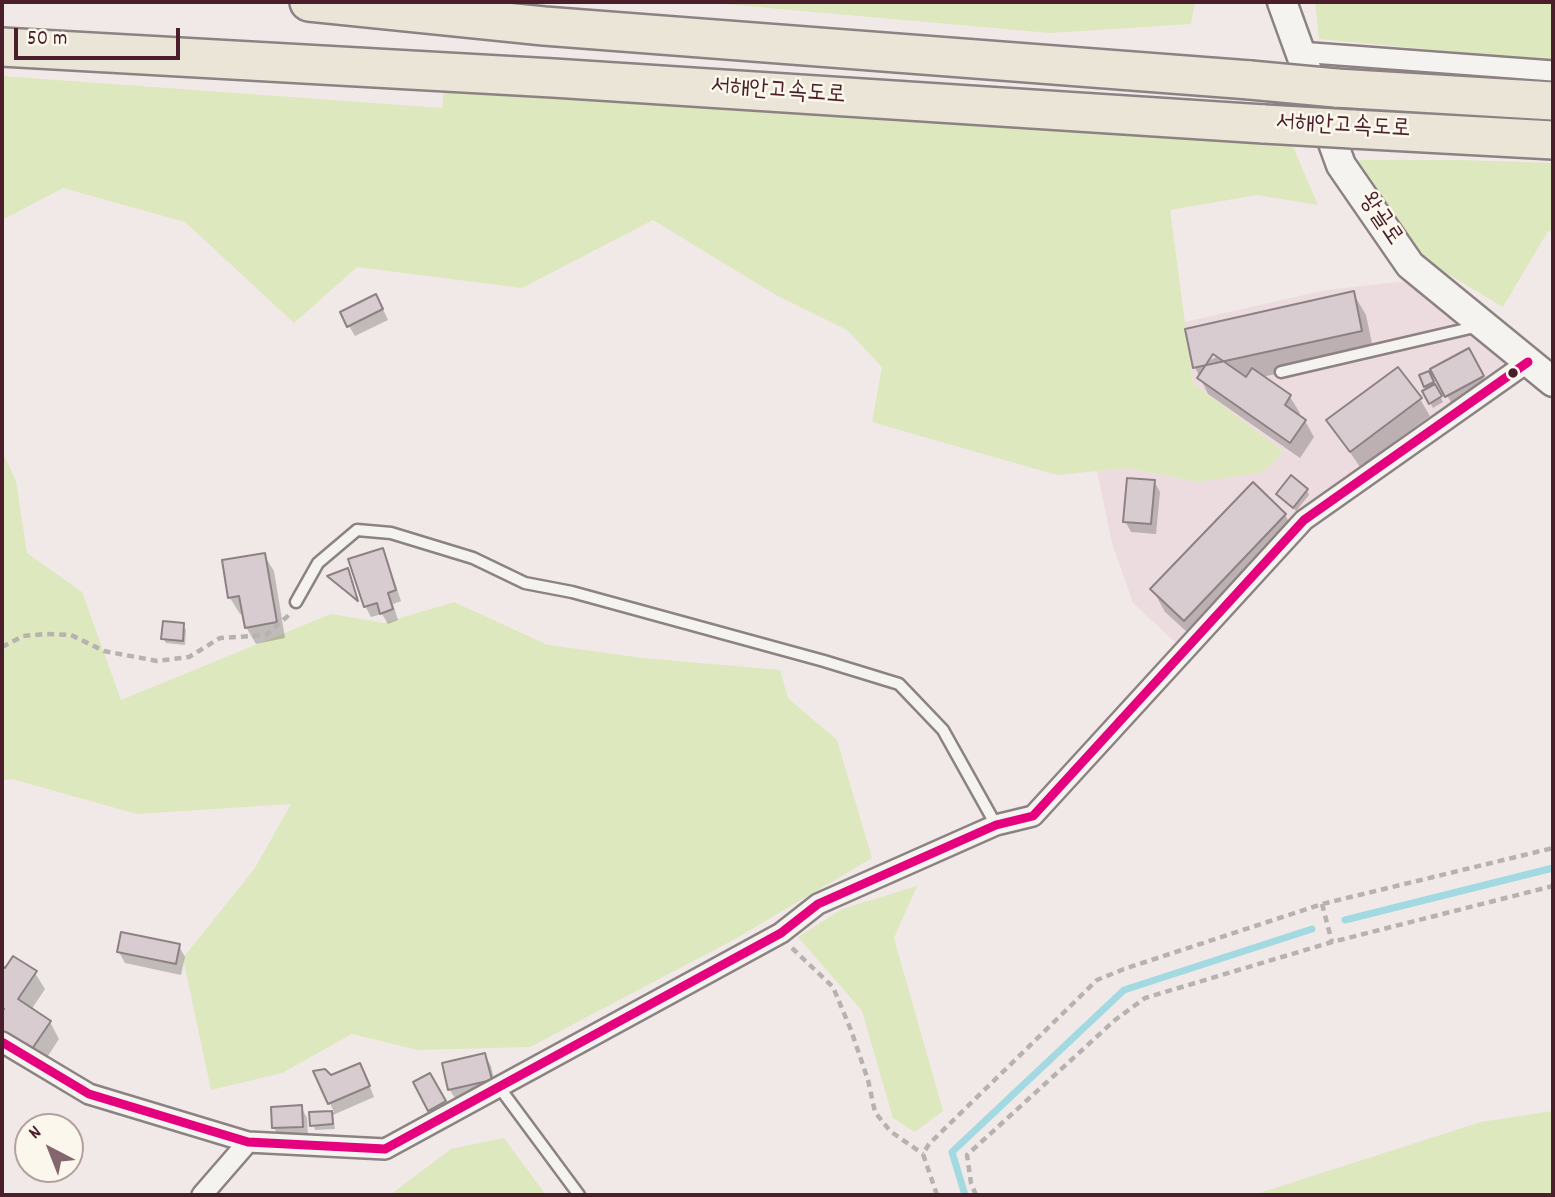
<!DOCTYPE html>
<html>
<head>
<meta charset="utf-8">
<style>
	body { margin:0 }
	#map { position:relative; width:1555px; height:1197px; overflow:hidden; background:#f0e9e7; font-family:Dekko,sans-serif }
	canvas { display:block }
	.frame { position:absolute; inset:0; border:4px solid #4a1f2b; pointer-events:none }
	.north { position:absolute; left:14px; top:1113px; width:70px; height:70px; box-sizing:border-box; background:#fbf7ec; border:2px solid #b4a19f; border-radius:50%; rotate:318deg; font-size:19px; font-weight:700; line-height:28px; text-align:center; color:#4a1f2b }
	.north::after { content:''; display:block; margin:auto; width:24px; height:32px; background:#84666d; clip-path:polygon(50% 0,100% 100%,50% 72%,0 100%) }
	.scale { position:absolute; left:14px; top:28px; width:166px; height:32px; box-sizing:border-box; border:4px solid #4a1f2b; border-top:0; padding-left:9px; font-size:21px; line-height:24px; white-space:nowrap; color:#4a1f2b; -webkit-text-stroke:5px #fbf7ec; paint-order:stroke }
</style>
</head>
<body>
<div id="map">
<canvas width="1555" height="1197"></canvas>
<div class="frame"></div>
<div class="north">N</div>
<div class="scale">50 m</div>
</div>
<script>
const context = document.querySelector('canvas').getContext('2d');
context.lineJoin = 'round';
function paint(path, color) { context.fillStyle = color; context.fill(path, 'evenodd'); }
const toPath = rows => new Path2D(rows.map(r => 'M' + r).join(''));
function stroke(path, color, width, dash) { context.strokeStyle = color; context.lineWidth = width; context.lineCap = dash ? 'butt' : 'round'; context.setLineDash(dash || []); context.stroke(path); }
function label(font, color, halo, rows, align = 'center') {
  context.font = font + ' Dekko,"Poor Story",sans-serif'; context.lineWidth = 5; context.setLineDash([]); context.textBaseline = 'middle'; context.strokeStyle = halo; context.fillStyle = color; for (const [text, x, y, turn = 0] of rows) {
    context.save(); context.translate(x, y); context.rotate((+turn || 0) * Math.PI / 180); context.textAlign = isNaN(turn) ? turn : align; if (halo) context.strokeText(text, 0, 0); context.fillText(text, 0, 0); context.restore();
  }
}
paint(toPath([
	[1407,281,1509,368,1405,434,1297,512,1176,643,1133,603,1112,543,1097,471,1127,468,1198,482,1284,452,1193,383,1185,322,1326,290]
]), '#eddcdf');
paint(toPath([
	[701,2,1195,2,1191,24,1050,33],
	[1315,2,1553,2,1553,61,1319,39],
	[2,76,442,108,445,80,1291,142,1318,205,1257,195,1170,210,1193,383,1284,452,1263,472,1198,482,1127,468,1057,475,872,422,882,367,847,330,776,295,653,220,522,288,357,267,294,323,185,222,63,188,2,220],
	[1354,160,1460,160,1553,163,1553,232,1548,231,1503,307,1423,259],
	[2,451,16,481,27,553,82,592,121,700,331,614,384,623,454,602,548,645,643,658,780,670,788,698,837,740,872,858,735,939,530,1047,418,1050,352,1034,282,1073,211,1090,183,958,255,868,291,804,137,814,12,779,2,780],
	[917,886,894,938,943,1111,915,1132,893,1118,862,1011,798,937,842,909],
	[1553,1111,1553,1195,1253,1195,1481,1122],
	[504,1138,546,1195,390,1195,451,1149]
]), '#dee8be');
paint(toPath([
	[1353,293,1366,315,1374,353,1262,377,1290,397,1300,413,1298,416,1305,421,1314,437,1300,458,1208,394,1195,367],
	[382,307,388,320,355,336,349,326],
	[1468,350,1488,387,1453,406,1432,369],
	[1431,377,1443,402,1433,408,1424,392,1428,390,1425,386],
	[1420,399,1430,416,1360,467,1329,421],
	[1154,481,1160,492,1156,534,1131,532,1125,521],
	[1307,490,1309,495,1296,511,1278,494],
	[1285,515,1298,537,1198,642,1165,612,1153,590],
	[382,550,388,561,401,601,393,604,398,620,388,624,382,614,371,617,365,606],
	[264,555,274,571,285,638,256,644,246,627,244,614,240,614,230,598,224,562],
	[350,575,358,603,330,577],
	[183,625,186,630,185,645,166,643,163,638],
	[179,946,185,957,181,975,125,963,119,952],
	[2,967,6,970,35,973,45,989,31,1010,50,1022,59,1039,40,1068,2,1040],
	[485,1055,491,1066,497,1091,456,1100,450,1090,444,1064],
	[316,1072,331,1077,365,1075,374,1097,333,1115,335,1129,315,1130,311,1114,334,1112],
	[429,1075,450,1113,436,1121,415,1083],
	[301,1107,307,1118,308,1137,280,1139,274,1128]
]), '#0003');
stroke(toPath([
	[1345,920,1553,868],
	[965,1195,952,1152,1124,990,1312,929]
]), '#a3d9e1', 7);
const building = toPath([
	[1354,291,1362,331,1193,368,1185,329,1354,291],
	[376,294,383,309,347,327,340,312,376,294],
	[1469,348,1484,376,1445,397,1430,369,1469,348],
	[1213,354,1246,377,1252,368,1291,395,1285,405,1306,420,1290,443,1197,378,1213,354],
	[1398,367,1422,398,1350,452,1326,420,1398,367],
	[1429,371,1434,382,1424,387,1419,375,1429,371],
	[1435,384,1442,396,1429,404,1422,391,1435,384],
	[1291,475,1308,489,1293,508,1276,494,1291,475],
	[1127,478,1155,480,1151,524,1123,522,1127,478],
	[1253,482,1286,514,1184,621,1150,589,1253,482],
	[383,548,396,590,388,593,393,609,380,614,377,603,364,607,348,559,383,548],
	[265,553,277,622,245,628,239,596,228,598,222,560,265,553],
	[348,568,358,601,327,576,348,568],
	[163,621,184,623,183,641,161,639,163,621],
	[121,932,180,944,176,964,117,952,121,932],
	[13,956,37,971,18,999,51,1021,30,1052,2,1033,2,1012,4,1009,2,1007,2,965,5,968,13,956],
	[485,1053,492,1080,448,1090,442,1063,485,1053],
	[360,1063,370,1086,328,1104,313,1071,325,1069,331,1075,360,1063],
	[430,1073,446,1101,428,1111,413,1082,430,1073],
	[302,1105,303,1127,272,1128,271,1107,302,1105],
	[332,1111,333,1124,310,1126,309,1112,332,1111]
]);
paint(building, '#d9ccd1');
stroke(building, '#8d8283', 2);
const service = toPath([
	[1281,372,1479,326],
	[296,602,318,563,357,530,391,533,473,558,525,583,572,592,824,661,899,684,943,730,996,825],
	[499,1087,579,1195]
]);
const minor = toPath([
	[1299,52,1553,71],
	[2,1042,89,1094,248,1142,385,1149,781,933,818,904,996,825,1033,816,1304,520,1528,362],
	[202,1195,248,1142]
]);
const secondary = toPath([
	[1282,2,1341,165,1410,265,1553,382]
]);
const motorway = toPath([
	[309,2,544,26,1250,80],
	[2,47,553,78,1264,124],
	[1336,88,1553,101],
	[1352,129,1553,140]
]);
stroke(service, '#8d8283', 15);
stroke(minor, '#8d8283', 24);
stroke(secondary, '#8d8283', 33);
stroke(motorway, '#8d8283', 42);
stroke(toPath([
	[2,647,23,636,45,634,71,635,104,651,157,661,189,657,220,638,266,635,289,615],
	[1322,904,1332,942],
	[792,948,833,987,851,1030,868,1080,875,1112,890,1131,923,1154],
	[937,1195,923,1154,929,1144,1097,980,1124,969,1322,904,1553,848],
	[976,1195,971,1183,967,1155,1115,1020,1145,998,1332,942,1553,886]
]), '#b7b1b0', 4.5, [7, 5]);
stroke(service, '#f5f3f0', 10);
stroke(minor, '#f5f3f0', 19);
stroke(secondary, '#f5f3f0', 28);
stroke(motorway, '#eae5d7', 37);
const motorwayBridge = toPath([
	[1250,80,1336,88],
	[1264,124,1352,129]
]);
stroke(motorwayBridge, '#8d8283', 42, []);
stroke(motorwayBridge, '#eae5d7', 37);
stroke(toPath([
	[2,1042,89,1094,248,1142,385,1149,781,933,818,904,996,825,1033,816,1304,520,1528,362]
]), '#e5007d', 9);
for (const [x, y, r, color] of [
	[1513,373,6,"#4a1f2b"]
]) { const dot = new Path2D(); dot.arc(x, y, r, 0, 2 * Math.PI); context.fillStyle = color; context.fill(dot); stroke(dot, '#fbf7ec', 2.5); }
label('24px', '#4a1f2b', '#fbf7ec', [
	["서해안고속도로",778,93,4],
	["서해안고속도로",1343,128,3],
	["왕골로",1379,220,56]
]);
</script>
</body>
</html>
